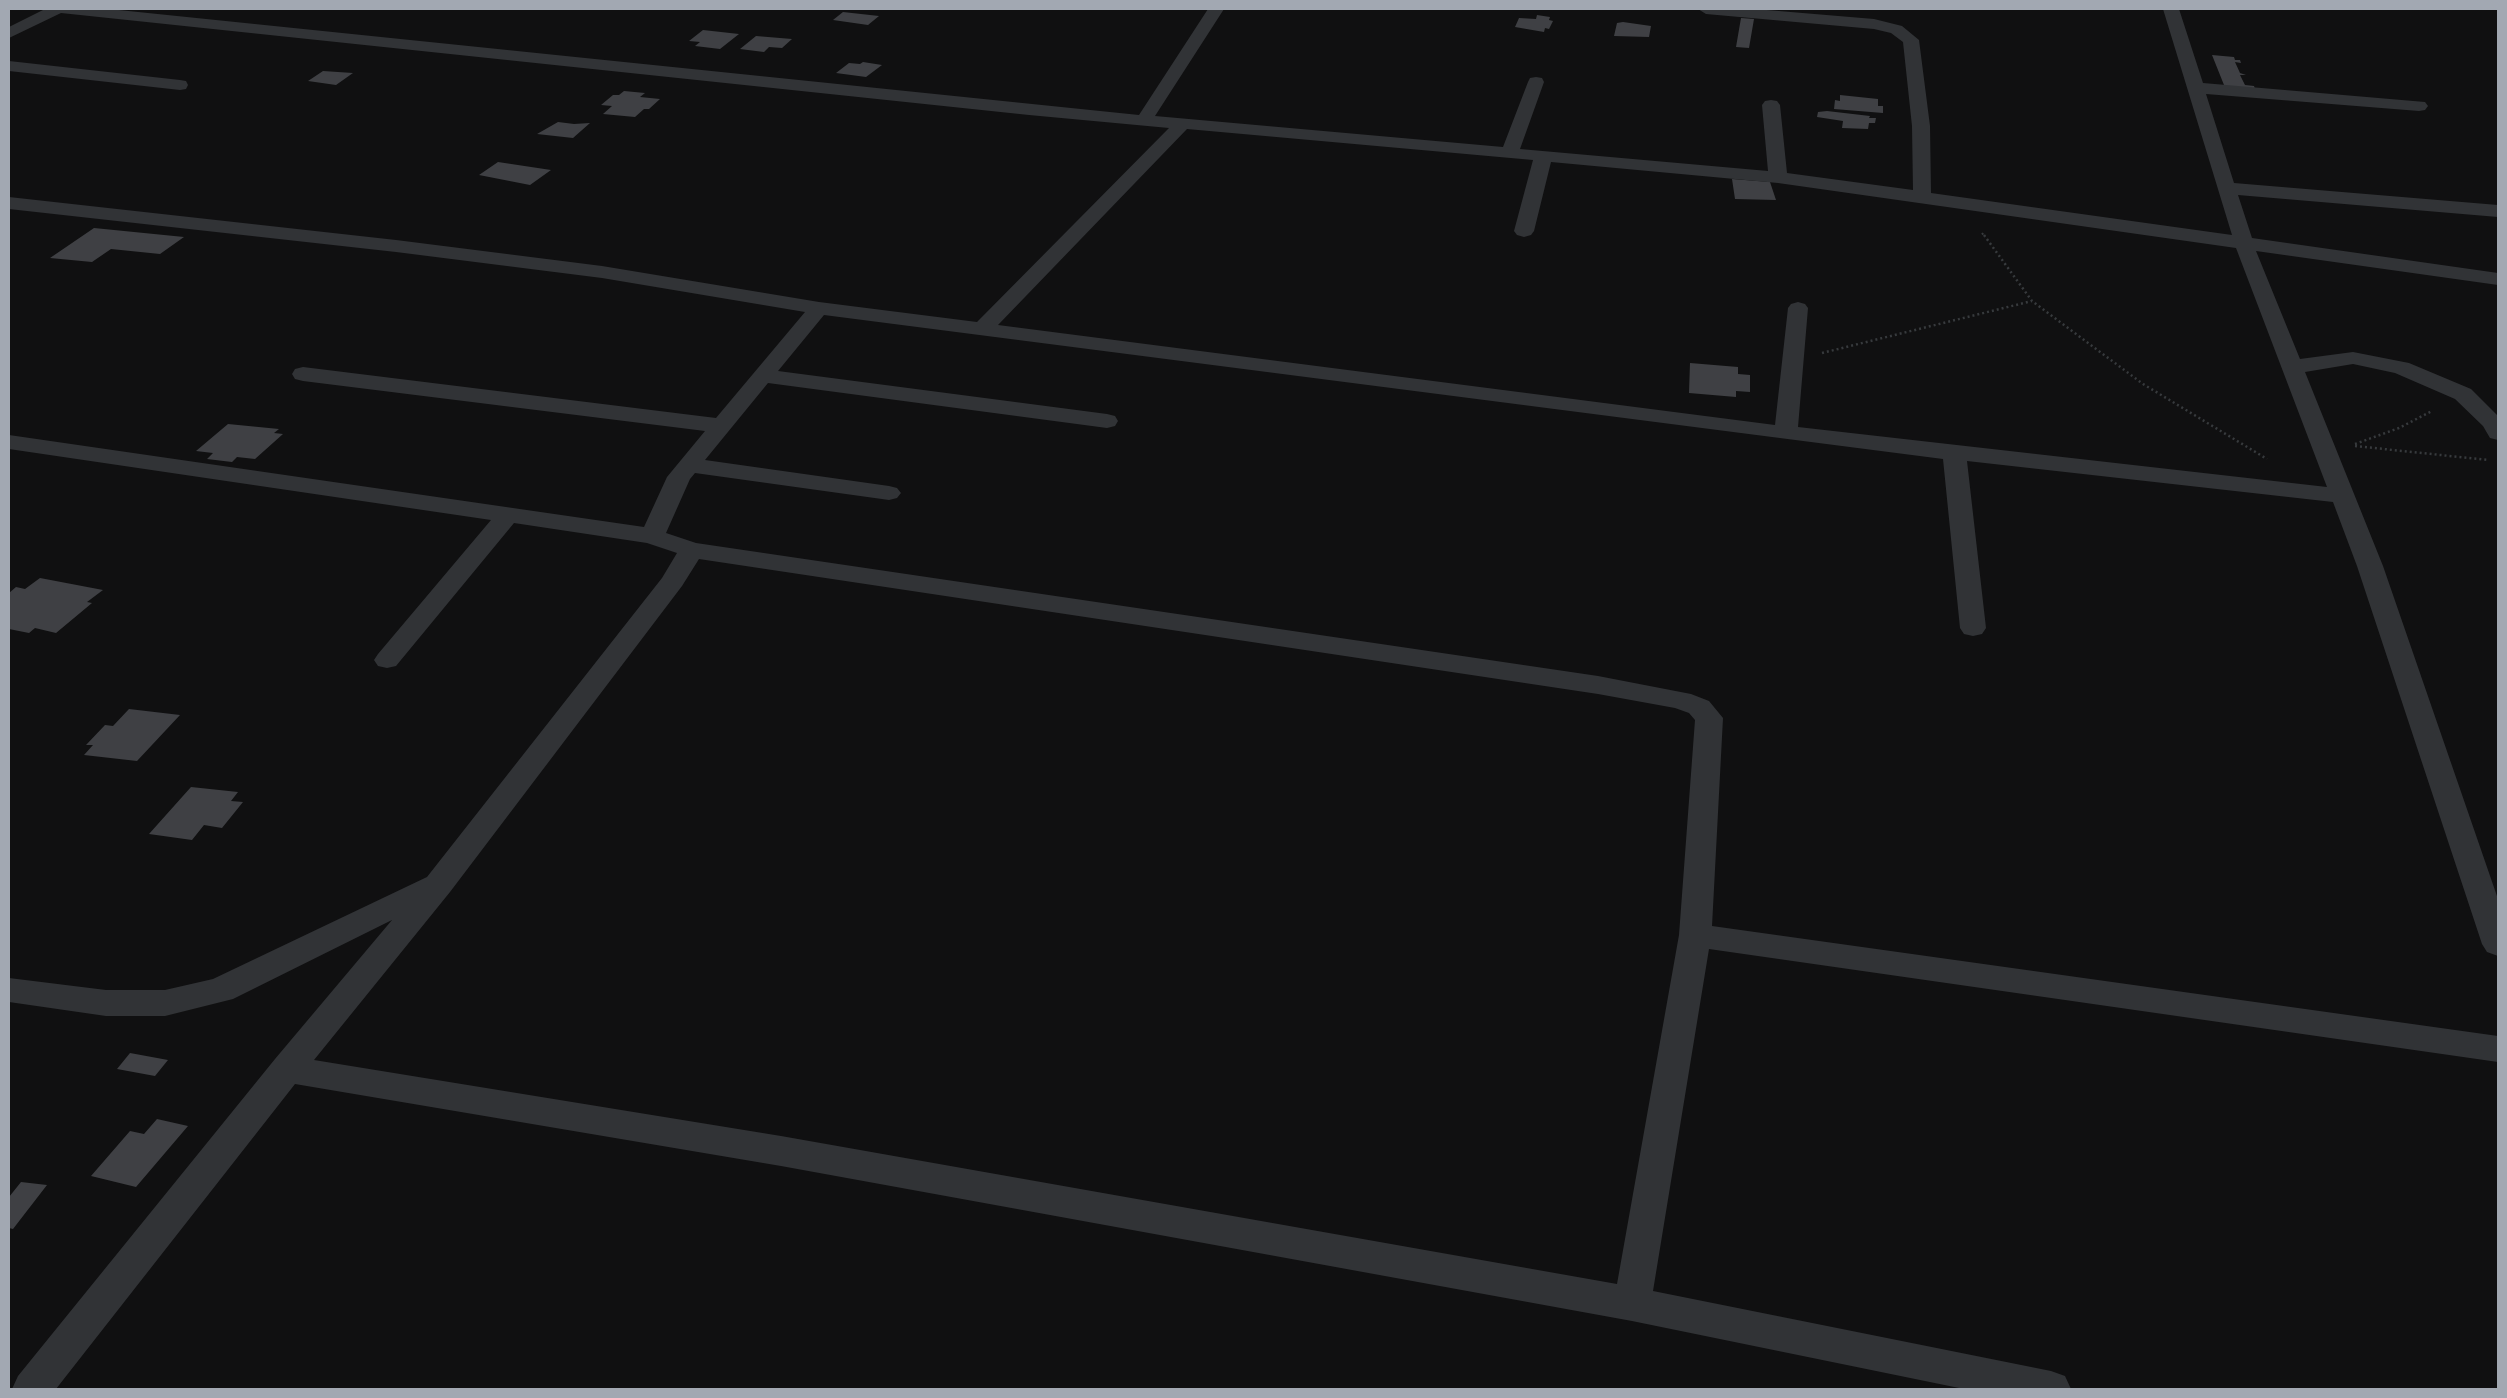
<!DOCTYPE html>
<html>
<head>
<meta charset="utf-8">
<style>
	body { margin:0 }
	#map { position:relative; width:2507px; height:1398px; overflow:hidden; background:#101011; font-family:"Fira Sans",sans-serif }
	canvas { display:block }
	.frame { position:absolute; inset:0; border:10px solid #a2a8b2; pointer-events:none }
</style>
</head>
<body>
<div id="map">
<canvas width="2507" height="1398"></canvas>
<div class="frame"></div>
</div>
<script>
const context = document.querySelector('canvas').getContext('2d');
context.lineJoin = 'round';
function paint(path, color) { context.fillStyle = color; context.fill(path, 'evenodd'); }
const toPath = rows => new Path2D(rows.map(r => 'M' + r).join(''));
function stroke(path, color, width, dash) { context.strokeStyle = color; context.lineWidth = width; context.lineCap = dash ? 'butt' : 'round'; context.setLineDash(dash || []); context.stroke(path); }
paint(toPath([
	[843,12,879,16,868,25,833,20],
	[1537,15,1550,17,1549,20,1553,21,1549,29,1545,28,1544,32,1515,27,1519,18,1536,19],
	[1741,18,1754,19,1749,48,1736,47],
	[1623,22,1651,26,1649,37,1614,36,1617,23],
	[703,30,739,34,720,49,695,46,700,42,689,41],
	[756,36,792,39,782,48,769,47,764,52,740,49],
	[2212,55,2234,57,2235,60,2240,60,2241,63,2235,62,2240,73,2246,75,2240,75,2245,85,2254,86,2256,92,2226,90],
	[863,62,882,65,866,77,836,73,849,63,860,64],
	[323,71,353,73,336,85,308,81],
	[624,91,645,93,640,97,660,99,649,109,644,109,635,117,603,114,612,106,601,105,613,95,619,95],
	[1840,95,1878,99,1878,106,1883,106,1883,113,1834,109,1835,100,1840,101],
	[1827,111,1870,116,1869,118,1876,118,1875,123,1869,123,1868,129,1842,128,1843,121,1817,117,1818,112],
	[558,122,574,124,590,123,573,138,537,134],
	[498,162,551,170,530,185,479,175],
	[1732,179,1770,182,1776,200,1735,199],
	[94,228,184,237,160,254,111,249,92,262,50,258],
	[1690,363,1738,367,1738,374,1750,375,1750,392,1736,391,1736,397,1689,393],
	[228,424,279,429,274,433,283,434,255,459,237,457,232,462,207,459,213,453,196,451],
	[40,578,103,590,87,602,92,603,56,633,35,628,29,633,9,629,9,593,16,587,25,589],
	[129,709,180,715,137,761,84,755,93,745,86,745,105,725,113,726],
	[191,787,238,792,231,801,243,802,222,828,204,825,192,840,149,834],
	[130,1053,168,1060,155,1076,117,1069],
	[157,1119,188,1126,136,1187,91,1176,130,1131,144,1134],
	[21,1182,47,1185,13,1229,9,1228,9,1197]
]), '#3f4044');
stroke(toPath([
	[1982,233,1985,237]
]), '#373a3d', 2, [2, 2.5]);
stroke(toPath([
	[1984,235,2032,301,2143,384,2267,459],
	[1822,353,2032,301],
	[2355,444,2399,428,2432,411],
	[2355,446,2488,460]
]), '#373a3d', 2.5, [2, 3]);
paint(toPath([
	[45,9,109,9,1139,115,1208,9,1224,9,1155,116,1503,147,1528,82,1530,78,1536,77,1542,78,1544,82,1520,149,1768,171,1762,105,1765,101,1771,100,1777,101,1780,105,1787,173,1913,190,1912,126,1903,42,1891,33,1874,29,1706,14,1698,9,1755,9,1874,19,1902,26,1919,40,1930,126,1931,193,2232,235,2163,9,2179,9,2203,83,2425,102,2428,106,2425,110,2419,111,2206,94,2234,183,2498,205,2498,217,2238,195,2252,238,2498,273,2498,285,2256,251,2300,359,2353,352,2409,363,2471,389,2498,416,2498,440,2490,438,2483,426,2455,399,2395,373,2353,364,2305,372,2383,566,2498,899,2498,956,2487,952,2482,944,2357,566,2333,502,1967,461,1986,628,1982,634,1973,636,1964,634,1960,628,1943,459,824,315,778,371,1107,414,1115,416,1118,421,1115,426,1107,428,768,383,705,460,889,486,897,488,901,493,897,498,889,500,695,473,690,479,666,533,696,543,1598,676,1691,694,1709,701,1723,718,1712,926,2498,1036,2498,1062,1709,949,1653,1291,2051,1371,2065,1376,2071,1389,1964,1389,1632,1321,781,1166,295,1084,56,1389,12,1389,18,1376,275,1059,392,920,233,999,165,1016,106,1016,9,1002,9,978,106,990,165,990,213,979,427,877,662,578,677,553,647,543,514,523,396,666,387,668,378,666,374,660,378,654,491,520,9,449,9,435,644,527,667,477,705,431,303,381,295,379,292,374,295,369,303,367,716,418,805,312,602,278,396,252,9,209,9,197,396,240,602,266,819,302,977,322,1169,128,1029,115,61,13,9,38,9,27,45,9],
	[1187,129,1533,160,1514,231,1517,235,1524,237,1531,235,1534,231,1551,162,1778,183,2236,248,2327,487,1798,427,1808,308,1805,304,1798,302,1791,304,1788,308,1775,425,998,325,1187,129],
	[699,559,1598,694,1675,708,1689,713,1695,720,1679,935,1617,1284,781,1136,314,1060,450,892,682,586,699,559],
	[9,61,180,80,186,81,188,85,186,89,180,90,9,71,9,61]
]), '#313336');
</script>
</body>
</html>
